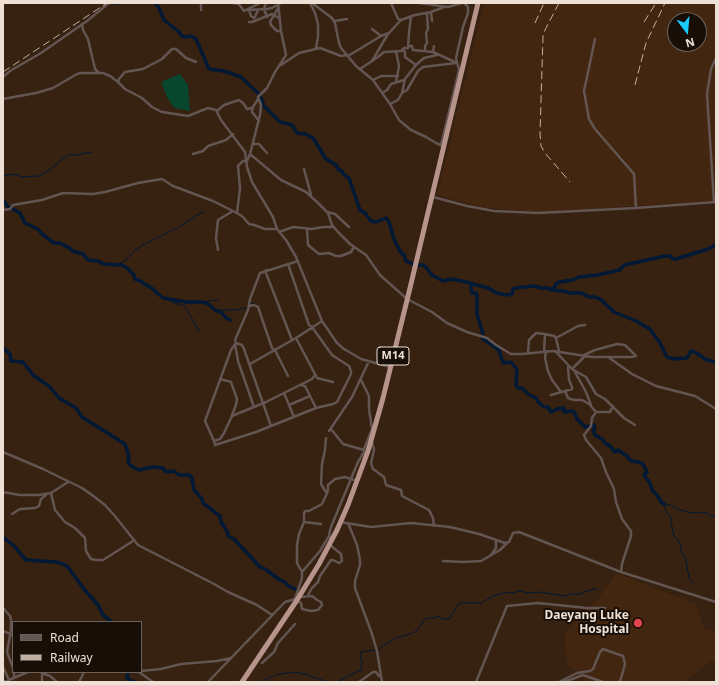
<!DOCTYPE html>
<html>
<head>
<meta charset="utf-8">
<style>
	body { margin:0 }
	#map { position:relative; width:719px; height:685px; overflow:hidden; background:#372111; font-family:"Noto Sans",sans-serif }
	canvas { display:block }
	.frame { position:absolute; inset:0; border:4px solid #efe0d6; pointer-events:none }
	.legend { position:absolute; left:12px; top:621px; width:130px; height:52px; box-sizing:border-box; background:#170e07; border:1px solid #6d625a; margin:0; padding:5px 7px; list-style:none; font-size:12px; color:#efe0d6 }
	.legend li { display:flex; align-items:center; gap:8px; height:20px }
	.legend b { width:20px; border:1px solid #6d625a }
	.north { position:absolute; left:667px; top:12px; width:40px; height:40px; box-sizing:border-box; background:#170e07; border:1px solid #6d625a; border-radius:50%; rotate:164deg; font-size:11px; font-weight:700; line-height:16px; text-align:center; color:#efe0d6 }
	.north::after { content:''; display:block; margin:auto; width:14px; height:18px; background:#19cafc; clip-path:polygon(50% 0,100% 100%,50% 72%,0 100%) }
</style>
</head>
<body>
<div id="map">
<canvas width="719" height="685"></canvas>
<div class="frame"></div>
<ul class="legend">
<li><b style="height:5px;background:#635552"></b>Road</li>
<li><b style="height:5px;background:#c0afa3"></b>Railway</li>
</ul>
<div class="north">N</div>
</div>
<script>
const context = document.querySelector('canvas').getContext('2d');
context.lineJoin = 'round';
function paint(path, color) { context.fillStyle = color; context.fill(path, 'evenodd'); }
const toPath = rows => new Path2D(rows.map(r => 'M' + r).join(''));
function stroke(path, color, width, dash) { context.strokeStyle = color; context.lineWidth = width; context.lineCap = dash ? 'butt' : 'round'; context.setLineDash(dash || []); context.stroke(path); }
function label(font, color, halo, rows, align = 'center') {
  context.font = font + ' "Noto Sans",sans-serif'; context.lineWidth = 4; context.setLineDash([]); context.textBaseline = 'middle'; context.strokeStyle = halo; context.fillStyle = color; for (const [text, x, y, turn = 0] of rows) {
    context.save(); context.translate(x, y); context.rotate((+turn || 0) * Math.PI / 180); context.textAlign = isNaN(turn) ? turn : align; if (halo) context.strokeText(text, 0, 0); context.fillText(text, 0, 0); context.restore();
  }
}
paint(toPath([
	[484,3,716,3,716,201,539,212,509,210,477,206,437,195],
	[675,20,699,20,699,44,675,44],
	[617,573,696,604,704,629,716,632,716,661,712,661,683,682,588,682,567,664,564,635,580,616,597,600]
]), '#422610');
paint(toPath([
	[180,74,188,85,190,111,174,108,167,97,161,82]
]), '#08472d');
stroke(toPath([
	[3,176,14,174,21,177,39,176,48,171,58,163,61,160,68,155,77,155,91,152],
	[120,264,126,260,135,250,143,245,179,227,195,216,204,212],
	[169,299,171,302,185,306,199,331],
	[203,302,218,300],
	[250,304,251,303,255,304],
	[215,310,235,310,247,308],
	[694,583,689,578,685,556,682,554,679,541,674,537,670,516,667,513,664,504,670,505,675,508,687,512,695,513,696,512,707,513,709,515,716,516],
	[378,649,396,638,413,633,419,628,426,618,435,618,437,616,443,619,450,619,458,604,463,603,481,603,493,596,508,592,512,593,520,591,528,593,539,592,565,596,572,594,580,594,593,589,597,589],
	[276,675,293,672,304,674,325,681,334,682],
	[261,682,273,676],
	[337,682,361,670,362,661,360,655,361,652,375,650]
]), '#011934', 1);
stroke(toPath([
	[114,3,117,3],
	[155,3,159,8,164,20,179,32,182,36,186,37,191,36,196,39,209,69,224,71,241,77,260,95,264,106,280,122,292,125,297,133,305,134,313,138,326,159,336,165,339,170,342,171,344,175,349,178,360,210,365,213,371,221,376,222,386,218,389,222,394,239,401,253,404,255,406,261,413,264],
	[3,200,7,206,20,213,25,223,38,229,42,234,54,243,60,243,71,249,72,251,83,254,88,260,98,261,104,264,118,265,120,264,127,268,134,275,135,279,141,281,143,283,153,289,163,298,186,302,203,302,208,304,215,310,222,313,226,318,230,320],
	[417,265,424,265,432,275,443,281,450,279,462,281,488,288,497,293,507,295,512,294,513,289,515,288,534,286,541,288,548,288,551,290,563,291,570,293,582,293,589,297,595,297,600,299,614,312,636,321,650,329,660,343,667,357,675,359,687,358,691,351,695,352,707,360,716,362],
	[471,283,471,289,472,293,476,293,477,296,477,314,483,334],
	[551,290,554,288,556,284,559,282,573,280,579,277,598,275,620,270,624,265,665,256,670,256,673,259,676,259,708,249,716,245],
	[482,338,499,350,502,360,504,363,511,362,516,368,517,370,516,385,518,388,522,388,529,395,536,398,538,402,544,407,548,407,551,412,557,409,564,408,564,412,571,411,574,412,577,419,585,427,594,425,595,429,593,430,595,435,602,439,607,445,609,445,615,452,618,450,627,456,631,461,638,462,643,464,647,472,644,475,650,483,652,490,658,496,661,502,664,504],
	[3,348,10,354,11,361,23,362,33,375,49,386,59,398,76,408,82,417,125,444,129,456,128,462,131,466,139,470,153,467,163,468,166,472,174,471,179,475,189,475,192,478,194,490,202,499,203,503,220,516,221,522,228,533,228,536,234,539,260,567,265,569,280,580,285,582,287,585,295,589],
	[3,537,14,546,26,560,56,562,63,564,68,567,84,589,98,605,103,615,112,622],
	[128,672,127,678,129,680,135,682]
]), '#011934', 3.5);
stroke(toPath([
	[233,3,239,4],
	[238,3,244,11,260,3],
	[266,3,264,9,267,17],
	[310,3,315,13,318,24,318,37,316,48],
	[312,3,332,18,335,23,339,43,341,48,356,66,373,80,390,104,399,120,411,130,426,137,436,143,443,146],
	[391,3,398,19,401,20],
	[419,3,448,7,462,3],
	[278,8,270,22,271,25,277,31,281,31],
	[201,10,201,3],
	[246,10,267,9,272,8,281,3],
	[249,10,251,16,254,18,255,17,258,10],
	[431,12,432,21],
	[334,21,347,19],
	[249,22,252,22,272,14,279,18],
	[82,24,83,30,88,39,95,69,98,72],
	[372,29,381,36],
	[595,39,584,91,589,119,595,129,634,174,636,208],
	[408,46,412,46,413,50,433,52,455,62],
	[403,50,405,52,405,57,416,65],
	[425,51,425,46,427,43,426,33,428,29,427,13],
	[433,52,434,46],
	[348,56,381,36,389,33,401,20,415,15,431,12,444,7],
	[372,61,378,57,384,52,401,51,404,48,408,48,409,33,411,16],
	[196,62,186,58,176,49,172,49,162,59,143,69,125,72,119,79,118,82,125,89,142,98,152,107,162,112,188,116,208,108,216,110,221,120,245,152,247,167,252,182,273,217,277,229,286,240,296,257,322,321,337,343,344,349,361,359,390,367],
	[281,65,299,53,320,48,341,56,347,55],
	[360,69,372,61,388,34],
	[3,77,10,71,41,53,87,21,109,3],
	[373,80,381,76,398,76],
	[396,82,399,66,396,51],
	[382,93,387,90,391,84,404,80],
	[402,93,407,90,418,71,423,67,456,63],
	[3,99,36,93,53,88,77,74,81,73,103,73,110,76,118,82],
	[258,99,253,107,252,112,259,121],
	[390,104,398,100,402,93,405,79,416,65,424,58,437,55],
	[217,111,224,105,239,100,243,103,247,109,252,108],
	[253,144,259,144,267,153],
	[441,145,459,70,456,58,463,27,468,13,468,7,464,3],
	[193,154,203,151,208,146,226,140,233,134],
	[250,154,281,180,306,192,318,203,328,213,332,225,338,232,350,244,366,255,380,275,407,299,432,312,447,323,467,332,487,338,496,345,511,354,522,354,553,351,592,357,608,357,632,374,656,386,695,396,716,409],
	[304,169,311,195],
	[433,197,467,206,494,211,538,213,636,208,716,202],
	[714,202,707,94,711,69,716,58],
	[3,210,10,209,13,205,42,200,63,193,93,194,105,192,138,183,162,179,173,186,213,201,233,211,242,216,249,224,254,225,265,229,277,229],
	[327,212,335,214,349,227],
	[237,213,240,188,238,166,243,161,247,161,250,154,260,115,261,105,258,97,267,88,275,72,286,55,281,31,278,3],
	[307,229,308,245,319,254,329,253,336,256,341,256,351,252,354,247],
	[279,232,293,227,312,229,323,227,334,227],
	[218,250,216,238,218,220,233,211],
	[288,264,309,325,312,327,332,355,349,366,351,371,351,374,337,402,333,404,316,408,256,432,215,445,214,441,220,439,224,433,232,416,266,402,312,379,315,375],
	[266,270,266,273,292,340],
	[249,306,254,305,258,307,272,348,275,350,288,376],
	[545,334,554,336,556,338],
	[296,338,317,378,333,382],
	[235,344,238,361,254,407],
	[546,351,545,358,548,371,552,380,561,392],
	[555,351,572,369,586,377,596,394,605,399,624,418,635,425],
	[559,351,556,338,578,326,585,325],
	[528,353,529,340,536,333,545,334,544,351],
	[584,355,595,350,617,344,625,345,636,356],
	[608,357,632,357,636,356],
	[250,364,296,338,322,321],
	[572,369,585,356],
	[575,372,586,392,591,405],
	[220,379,231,382,237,399,236,405,232,415],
	[361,380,369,396,369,409,372,429],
	[301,385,305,386,316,408],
	[565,391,568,398,574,400,582,400,589,404,596,412,610,412,613,406],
	[284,393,294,417],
	[551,395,572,389,572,387,569,380,568,367],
	[289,405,310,396],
	[596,412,592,418,591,426,584,435,586,440,601,458,606,472,614,489,616,502,622,519,631,531,631,536,622,564,621,572],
	[271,426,244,349,242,345,236,343,235,340,248,310,250,299,260,273,298,261],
	[331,429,343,444,364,450],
	[329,431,352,397,369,361],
	[326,438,325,450,322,464,321,484,324,489,327,493],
	[214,441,205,421,231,350,236,343],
	[372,442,374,450,371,463,373,469,384,477,386,485,401,490,402,496,429,510,433,518,434,526],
	[3,452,43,469,82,488,92,495,105,505,114,515,138,545,214,584,228,592,257,605,272,615],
	[3,492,20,495,39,495,51,493,68,482],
	[51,493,55,510,65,522,75,528,85,538,86,551,91,559,96,560,103,560,133,541],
	[12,514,20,509,35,508,39,506,41,499,46,495],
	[304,522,321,524],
	[340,522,371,527,411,523,450,527,479,534,505,543,509,542,513,533,519,532,621,572,716,602],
	[348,523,357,545,360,560,360,565,355,581,355,588,372,634,377,651,382,682],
	[331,539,329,535,331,527,358,462,364,452,364,449,372,429],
	[491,555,496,548,496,541],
	[443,561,463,562,481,561,500,550,507,543],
	[302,572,320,551,329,536],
	[308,595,312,588,318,582,320,576,331,560,333,560,339,563,342,561,341,554,330,545],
	[295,599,302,578,302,572,297,563,297,545,299,534,304,522,304,514,305,511,309,511,322,504,328,491,328,485,335,479,345,477,357,481],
	[3,608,10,616,11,620,11,630,7,652,13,668],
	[3,631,13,635],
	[262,663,274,652,278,643,295,624],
	[3,667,10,682],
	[141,671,161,669,181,664,217,661,231,658],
	[14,672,14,677],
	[139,672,153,682],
	[42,673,50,676,57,682],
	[4,682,28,672],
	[42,682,42,672],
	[79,682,84,672],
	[208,682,285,602,295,599,301,603,302,609,311,611,318,610,322,605,321,602,317,600,312,596,300,597],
	[359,682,373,672,376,672,379,676],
	[476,682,507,606,538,603,587,608,605,608],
	[559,682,577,673,590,671,593,669,600,652,603,649,623,656,625,664,620,682],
	[564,682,583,675,603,682]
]), '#635552', 2.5);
stroke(toPath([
	[242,682,297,600,319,564,337,530,348,505,368,451,383,398,410,288,478,3]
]), '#b7948b', 5);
stroke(toPath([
	[559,3,545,30,543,36,540,133,541,146,545,153,570,182],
	[644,22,656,3],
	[535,23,544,3],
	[3,72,107,3],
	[635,85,646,43,665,3]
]), '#c0afa3', 1, [8, 4]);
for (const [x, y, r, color] of [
	[638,623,5,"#e0444e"]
]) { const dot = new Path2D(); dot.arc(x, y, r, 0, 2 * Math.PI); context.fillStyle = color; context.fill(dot); stroke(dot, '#170e07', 1.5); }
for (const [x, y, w] of [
	[393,356,32]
]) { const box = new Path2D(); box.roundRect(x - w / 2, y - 9, w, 18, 3); context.fillStyle = '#170e07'; context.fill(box); stroke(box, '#efe0d6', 1); }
label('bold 11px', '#efe0d6', null, [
	["M14",393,356]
]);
label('bold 12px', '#efe0d6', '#170e07', [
	["Daeyang Luke",629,616],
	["Hospital",629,630]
], 'right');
</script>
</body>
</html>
